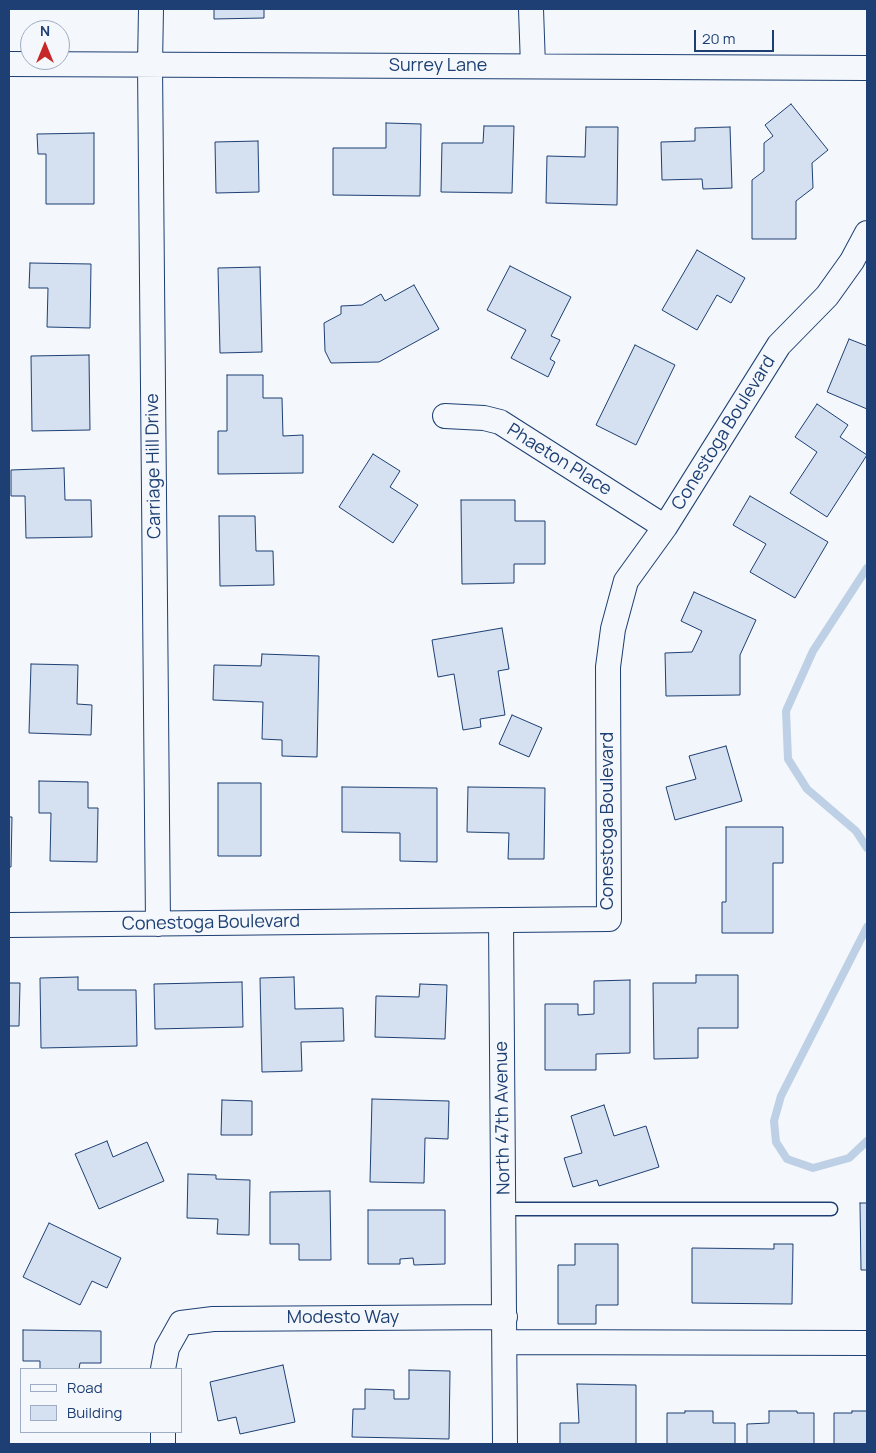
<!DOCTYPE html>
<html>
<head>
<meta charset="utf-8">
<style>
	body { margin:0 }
	#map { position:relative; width:876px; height:1453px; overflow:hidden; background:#f4f7fb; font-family:Manrope,sans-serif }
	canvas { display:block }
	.frame { position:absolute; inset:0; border:10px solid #1d3f73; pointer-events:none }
	.legend { position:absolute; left:20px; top:1368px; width:162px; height:65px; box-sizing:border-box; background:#f4f7fb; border:1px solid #9eadc5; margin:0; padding:6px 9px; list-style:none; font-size:15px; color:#1d3f73 }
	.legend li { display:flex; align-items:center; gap:10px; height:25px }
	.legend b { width:25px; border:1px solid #9eadc5 }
	.north { position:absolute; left:20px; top:20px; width:50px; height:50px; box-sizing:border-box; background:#f4f7fb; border:1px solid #9eadc5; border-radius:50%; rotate:0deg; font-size:14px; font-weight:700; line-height:20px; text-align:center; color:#1d3f73 }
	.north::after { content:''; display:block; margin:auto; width:18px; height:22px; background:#c62828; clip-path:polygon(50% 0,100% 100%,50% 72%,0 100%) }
	.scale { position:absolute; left:694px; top:30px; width:80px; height:22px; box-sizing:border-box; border:2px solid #1d3f73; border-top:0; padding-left:6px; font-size:15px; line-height:18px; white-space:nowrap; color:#1d3f73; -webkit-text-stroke:4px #f4f7fb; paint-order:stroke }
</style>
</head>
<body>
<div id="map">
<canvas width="876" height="1453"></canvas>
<div class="frame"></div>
<ul class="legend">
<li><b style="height:6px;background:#f4f7fb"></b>Road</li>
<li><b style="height:14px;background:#d5e0f0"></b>Building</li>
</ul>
<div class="north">N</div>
<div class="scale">20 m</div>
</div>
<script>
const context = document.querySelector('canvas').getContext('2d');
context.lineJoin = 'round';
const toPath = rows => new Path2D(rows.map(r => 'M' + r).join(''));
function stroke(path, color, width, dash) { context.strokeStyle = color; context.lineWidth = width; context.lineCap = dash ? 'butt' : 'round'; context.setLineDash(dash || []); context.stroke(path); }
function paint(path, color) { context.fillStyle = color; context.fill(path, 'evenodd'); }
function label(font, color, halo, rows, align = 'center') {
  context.font = font + ' Manrope,sans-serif'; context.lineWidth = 4; context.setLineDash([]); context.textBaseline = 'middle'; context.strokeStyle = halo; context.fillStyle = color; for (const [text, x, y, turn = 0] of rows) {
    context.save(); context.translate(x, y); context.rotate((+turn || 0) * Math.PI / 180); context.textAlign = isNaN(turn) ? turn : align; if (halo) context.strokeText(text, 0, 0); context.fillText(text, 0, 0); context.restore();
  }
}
stroke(toPath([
	[867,568,813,651,786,711,788,759,807,789,856,831,867,848],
	[867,927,781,1096,774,1121,776,1142,787,1159,813,1168,849,1158,867,1141]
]), '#bed0e5', 8);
const building = toPath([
	[214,9,264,9,264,18,214,19,214,9],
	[791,104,828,150,812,163,813,188,796,201,796,239,752,239,752,180,764,171,764,143,773,136,765,125,791,104],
	[386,123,421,124,420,196,333,195,333,148,386,148,386,123],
	[484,126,514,126,512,193,441,192,442,143,483,143,484,126],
	[586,127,618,127,617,205,546,203,547,156,585,157,586,127],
	[730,127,732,188,703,189,702,179,662,180,661,142,695,141,695,128,730,127],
	[94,133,94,204,46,204,46,154,38,154,37,134,94,133],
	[258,141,259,192,216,193,215,142,258,141],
	[697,250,745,278,731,303,717,295,697,330,662,310,697,250],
	[30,263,91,264,90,328,47,327,48,288,29,288,30,263],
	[510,266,571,297,551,336,560,340,550,359,555,362,548,377,511,358,526,330,487,310,510,266],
	[260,267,262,352,220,353,218,268,260,267],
	[414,285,439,329,379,362,331,363,325,351,324,323,341,314,341,306,362,305,381,294,385,301,414,285],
	[849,339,867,346,867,345,867,409,827,392,849,339],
	[635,345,675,365,636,445,596,425,635,345],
	[89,355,90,430,32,431,31,356,89,355],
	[227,375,263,375,263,398,282,398,283,436,303,435,303,473,218,474,218,431,227,431,227,375],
	[817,404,848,425,840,437,867,455,827,517,790,493,817,452,795,437,817,404],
	[373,454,400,471,390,487,418,505,393,543,339,507,373,454],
	[64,468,65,500,91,500,92,537,26,538,25,496,11,496,11,470,64,468],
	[750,496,828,542,795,598,750,572,766,544,733,525,750,496],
	[461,500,515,500,515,521,545,521,545,564,514,564,514,583,462,584,461,500],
	[219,516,255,516,256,551,273,551,274,585,220,586,219,516],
	[694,592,756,620,740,655,740,695,666,696,665,653,692,652,702,631,681,621,694,592],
	[502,628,509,669,498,671,505,715,480,719,481,727,463,730,454,674,438,677,432,640,502,628],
	[262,654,319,656,317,757,282,756,282,740,262,739,263,702,213,700,214,665,261,666,262,654],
	[31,664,78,665,77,704,92,705,91,735,29,733,31,664],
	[512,715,542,728,529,757,499,744,512,715],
	[726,746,742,801,675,820,666,787,696,779,689,756,726,746],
	[39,781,88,782,88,808,98,808,97,862,50,861,51,813,39,813,39,781],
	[218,783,261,783,261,856,218,856,218,783],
	[342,787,437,788,437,862,400,861,400,833,342,832,342,787],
	[468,787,545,788,544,859,508,859,509,833,467,832,468,787],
	[9,817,12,817,11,867,9,867,9,817],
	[726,827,783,827,783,863,773,863,773,933,722,933,722,902,726,902,726,827],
	[696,975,738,975,738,1028,698,1028,698,1058,654,1059,653,983,696,983,696,975],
	[78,977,78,990,136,990,137,1046,41,1048,40,978,78,977],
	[294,977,295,1009,343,1008,344,1041,301,1042,302,1071,262,1072,260,978,294,977],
	[630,980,630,1053,596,1054,596,1070,545,1070,545,1004,578,1004,578,1015,594,1014,594,981,630,980],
	[242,982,243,1027,155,1029,154,984,242,982],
	[9,983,20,983,19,1026,9,1026,9,983],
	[420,984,447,985,445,1039,375,1037,376,996,419,997,420,984],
	[372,1099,449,1101,448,1139,425,1138,424,1183,370,1182,372,1099],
	[222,1100,252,1101,252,1135,221,1135,222,1100],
	[604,1105,614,1136,646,1126,659,1167,599,1186,597,1180,573,1187,564,1158,582,1153,571,1116,604,1105],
	[107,1141,113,1157,147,1142,164,1181,99,1209,75,1154,107,1141],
	[188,1174,216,1175,216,1179,250,1180,249,1235,217,1234,218,1219,187,1218,188,1174],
	[330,1191,331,1260,299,1260,299,1244,270,1244,270,1192,330,1191],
	[860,1203,867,1203,867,1270,861,1270,860,1203],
	[368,1210,445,1210,445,1264,414,1265,413,1258,400,1259,400,1264,368,1264,368,1210],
	[49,1223,121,1258,107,1288,92,1281,80,1305,23,1277,49,1223],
	[575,1244,618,1244,618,1305,596,1305,596,1324,558,1324,558,1265,575,1265,575,1244],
	[774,1244,793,1244,792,1304,692,1303,692,1248,774,1249,774,1244],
	[23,1330,101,1331,101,1363,80,1363,79,1369,40,1369,40,1361,23,1361,23,1330],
	[283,1365,295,1422,240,1434,236,1417,218,1421,210,1382,283,1365],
	[409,1370,450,1371,449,1439,352,1437,353,1409,365,1409,365,1389,394,1390,394,1399,409,1399,409,1370],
	[577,1384,636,1385,636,1444,560,1444,560,1423,579,1423,577,1384],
	[685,1411,713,1411,713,1423,735,1423,735,1444,667,1444,667,1413,685,1413,685,1411],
	[769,1411,797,1411,797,1413,814,1413,814,1444,747,1444,747,1424,769,1423,769,1411],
	[852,1411,867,1411,867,1444,834,1444,834,1413,852,1413,852,1411]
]);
paint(building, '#d5e0f0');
stroke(building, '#1d3f73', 1);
const service = toPath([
	[505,1209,831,1209]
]);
const minor = toPath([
	[151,9,150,65,158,924],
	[531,9,533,66],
	[9,64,867,68],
	[445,416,484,418,500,422,665,527],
	[501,920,505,1444],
	[9,925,609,919,608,667,613,629,626,581,665,527,779,345,827,296,852,261,867,233],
	[505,1342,867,1343],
	[163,1369,167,1348,181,1323,213,1319,505,1317],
	[163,1444,163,1432]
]);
stroke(service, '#1d3f73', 15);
stroke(minor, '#1d3f73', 26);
stroke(service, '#f4f7fb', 12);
stroke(minor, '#f4f7fb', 24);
label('18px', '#1d3f73', '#f4f7fb', [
	["Surrey Lane",438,66],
	["Conestoga Boulevard",724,433,-58],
	["Phaeton Place",559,460,32],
	["Carriage Hill Drive",154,466,-91],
	["Conestoga Boulevard",608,821,-90],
	["Conestoga Boulevard",211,923,-1],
	["North 47th Avenue",503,1118,-91],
	["Modesto Way",343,1318]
]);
</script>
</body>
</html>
